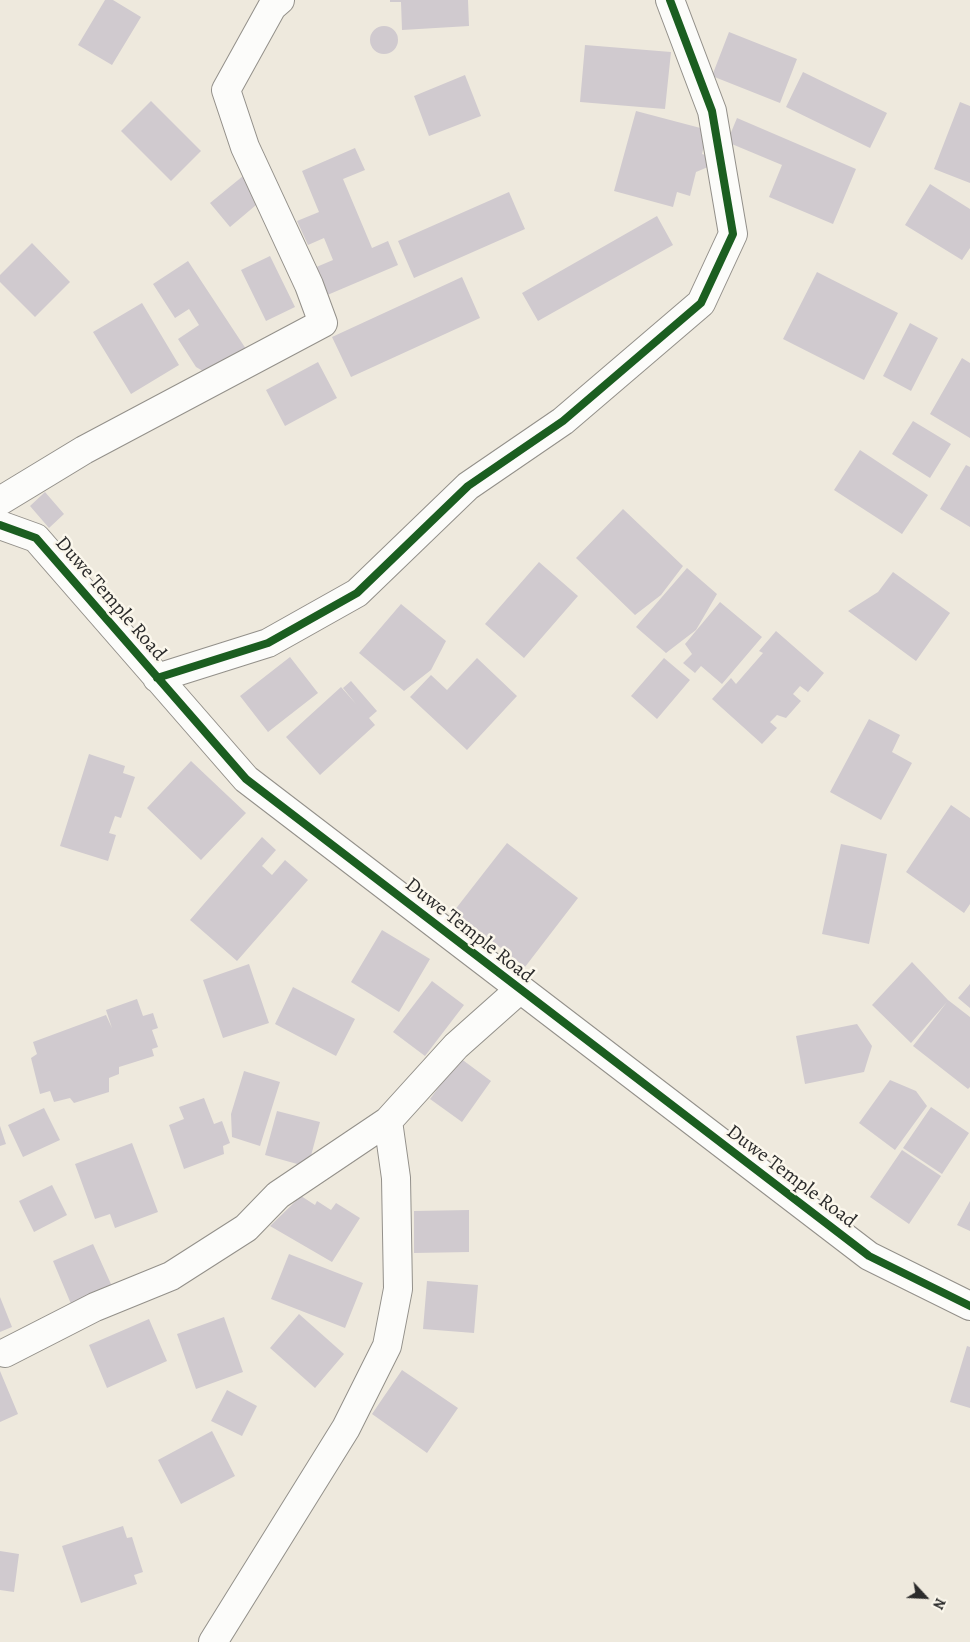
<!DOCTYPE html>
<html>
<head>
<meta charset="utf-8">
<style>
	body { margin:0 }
	#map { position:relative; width:970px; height:1642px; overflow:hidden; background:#eee9dd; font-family:Alegreya,serif }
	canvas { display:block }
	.north { position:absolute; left:900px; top:1572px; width:50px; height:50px; -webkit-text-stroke:4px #fbf7ec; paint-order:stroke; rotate:115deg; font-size:14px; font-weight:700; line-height:20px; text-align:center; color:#2b2b2b }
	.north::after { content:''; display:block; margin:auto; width:18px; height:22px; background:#2b2b2b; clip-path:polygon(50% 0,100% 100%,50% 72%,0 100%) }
</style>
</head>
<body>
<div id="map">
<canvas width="970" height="1642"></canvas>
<div class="north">N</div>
</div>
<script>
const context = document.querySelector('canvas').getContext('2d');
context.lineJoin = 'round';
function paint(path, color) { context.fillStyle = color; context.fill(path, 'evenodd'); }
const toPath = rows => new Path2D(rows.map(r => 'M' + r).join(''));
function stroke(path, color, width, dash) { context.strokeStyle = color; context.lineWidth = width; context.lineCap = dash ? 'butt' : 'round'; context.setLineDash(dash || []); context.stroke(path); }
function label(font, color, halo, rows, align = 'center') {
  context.font = font + ' Alegreya,serif'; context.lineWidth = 5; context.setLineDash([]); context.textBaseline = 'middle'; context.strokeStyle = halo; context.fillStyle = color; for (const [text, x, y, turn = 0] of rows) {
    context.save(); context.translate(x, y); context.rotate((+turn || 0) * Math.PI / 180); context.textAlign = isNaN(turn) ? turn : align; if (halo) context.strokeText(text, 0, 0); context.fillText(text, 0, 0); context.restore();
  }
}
paint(toPath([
	[105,0,113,0,141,17,112,65,78,45],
	[390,0,468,0,469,26,402,30,401,2,390,2],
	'370 40a14 14 0 1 1 28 0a14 14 0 1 1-28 0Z',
	[729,32,797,59,780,103,712,76],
	[585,45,671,52,665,109,580,102],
	[803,72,887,113,870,148,786,107],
	[465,75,481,116,429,136,414,96],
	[151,101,201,151,171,181,121,131],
	[960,102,970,106,970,183,934,169],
	[636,111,708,130,702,154,708,156,708,167,696,172,690,196,677,192,673,207,614,191],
	[737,118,856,169,833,224,769,197,782,165,727,142],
	[355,148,365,170,343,179,372,248,388,241,398,265,325,296,314,268,333,260,324,238,308,245,297,221,319,212,302,171],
	[243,176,262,200,230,227,210,203],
	[930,184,970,209,970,248,962,260,905,225],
	[509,192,525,229,414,278,398,241],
	[657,216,673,245,538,321,522,293],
	[32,243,70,282,35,317,0,282,0,275],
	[270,256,295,307,266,321,241,270],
	[188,261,246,349,208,374,196,367,178,339,199,325,189,309,175,318,153,284],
	[817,272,898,313,864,380,783,339],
	[462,277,480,318,351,377,332,337],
	[142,303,179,365,131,394,93,332],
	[910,323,938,338,911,391,883,376],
	[962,358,970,363,970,438,930,414],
	[318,362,337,398,285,426,266,390],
	[913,421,951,444,930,478,892,454],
	[860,450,928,495,902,534,834,490],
	[966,465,970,467,970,527,940,509],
	[45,492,64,514,49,528,30,506],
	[623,509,683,566,661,595,635,615,576,558],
	[539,562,578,596,524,658,485,624],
	[687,568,717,594,696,630,666,653,636,627],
	[893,572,950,613,916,661,848,611,878,592],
	[720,602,762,637,722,684,701,666,695,673,683,663,692,654,685,644],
	[401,604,446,641,431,670,404,691,359,653],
	[776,631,824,673,808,692,800,686,793,694,801,701,786,718,777,715,770,722,777,728,762,744,712,699,731,678,736,684,763,653,759,651],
	[290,657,318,693,268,732,240,696],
	[477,658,517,696,467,750,410,697,431,675,447,690],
	[664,658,690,680,657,719,631,696],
	[351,681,377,711,369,718,375,725,320,775,286,737,341,687,356,704,343,688],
	[869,719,900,735,892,752,912,763,881,820,830,792],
	[89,754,125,766,123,773,135,777,121,818,115,816,109,833,116,835,108,861,60,846],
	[191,761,246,813,201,860,147,808],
	[951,805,970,818,970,904,964,913,906,872],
	[262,837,276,850,262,866,272,875,285,860,308,880,237,961,190,920],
	[507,843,578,898,525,967,454,911],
	[841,844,887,854,869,944,822,934],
	[382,930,430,959,399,1012,351,982],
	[912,962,948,1000,970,1017,970,1087,968,1089,913,1046,947,1002,911,1043,872,1005],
	[249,964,269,1023,223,1038,203,980],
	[432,981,464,1005,425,1056,393,1032],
	[970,984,970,1008,958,998],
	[293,987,355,1019,336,1056,275,1024],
	[137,999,143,1016,153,1013,158,1028,152,1030,158,1047,152,1049,154,1056,119,1067,119,1074,109,1078,109,1092,74,1103,70,1098,54,1102,50,1091,40,1094,31,1058,37,1054,33,1042,106,1015,112,1028,106,1010],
	[857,1024,872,1046,864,1072,805,1084,796,1036],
	[460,1058,491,1081,462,1122,430,1099],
	[244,1071,280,1082,260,1146,232,1137,231,1114],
	[890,1080,916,1091,927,1106,895,1150,859,1123],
	[204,1098,214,1124,222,1121,230,1143,223,1146,224,1154,184,1169,169,1125,184,1119,179,1107],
	[931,1107,969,1133,942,1174,903,1148],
	[44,1108,60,1140,23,1157,8,1125],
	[277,1111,320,1122,308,1167,265,1155],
	[0,1126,6,1144,0,1146],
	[132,1143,158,1212,115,1228,110,1214,95,1219,75,1164],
	[902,1150,941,1176,909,1224,870,1197],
	[52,1185,67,1215,34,1232,19,1201],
	[301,1196,315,1205,317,1201,331,1210,336,1203,360,1218,332,1262,270,1226],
	[970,1201,970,1231,957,1225],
	[469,1210,469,1252,414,1253,414,1211],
	[93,1244,115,1293,74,1311,53,1261],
	[289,1254,363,1283,345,1328,271,1299],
	[427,1281,478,1285,474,1333,423,1329],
	[0,1297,12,1327,0,1332],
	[299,1314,344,1354,315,1388,270,1348],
	[224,1317,243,1372,196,1389,177,1334],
	[149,1319,167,1361,107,1388,89,1345],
	[967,1346,970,1347,970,1408,950,1402],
	[402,1370,458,1408,427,1453,372,1414],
	[0,1371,18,1414,0,1422],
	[227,1390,257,1406,242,1436,211,1421],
	[212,1431,235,1476,181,1504,158,1460],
	[123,1526,127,1538,132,1537,143,1572,134,1575,137,1584,81,1603,62,1546],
	[0,1551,19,1554,14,1592,0,1590]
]), '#d0cacf');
const minor = toPath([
	[0,501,84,450,323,323,309,285,245,147,226,90,272,7,280,0],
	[0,525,36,538,246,779,869,1256,970,1306],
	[157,678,268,643,357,593,468,486,563,421,701,303,733,234,712,111,670,0],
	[5,1353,95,1307,171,1276,246,1228,278,1195,388,1121,456,1046,519,990],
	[213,1642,346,1428,387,1346,398,1289,396,1178,388,1121]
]);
stroke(minor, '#93908a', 30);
stroke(minor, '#fcfcfa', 28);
stroke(toPath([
	[0,525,36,538,246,779,869,1256,970,1306],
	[157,678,268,643,357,593,468,486,563,421,701,303,733,234,712,111,670,0]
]), '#1b5e20', 8);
label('20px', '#2b2b2b', '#fbf7ec', [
	["Duwe Temple Road",110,599,49],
	["Duwe Temple Road",469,931,38],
	["Duwe Temple Road",791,1177,37]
]);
</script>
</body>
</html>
